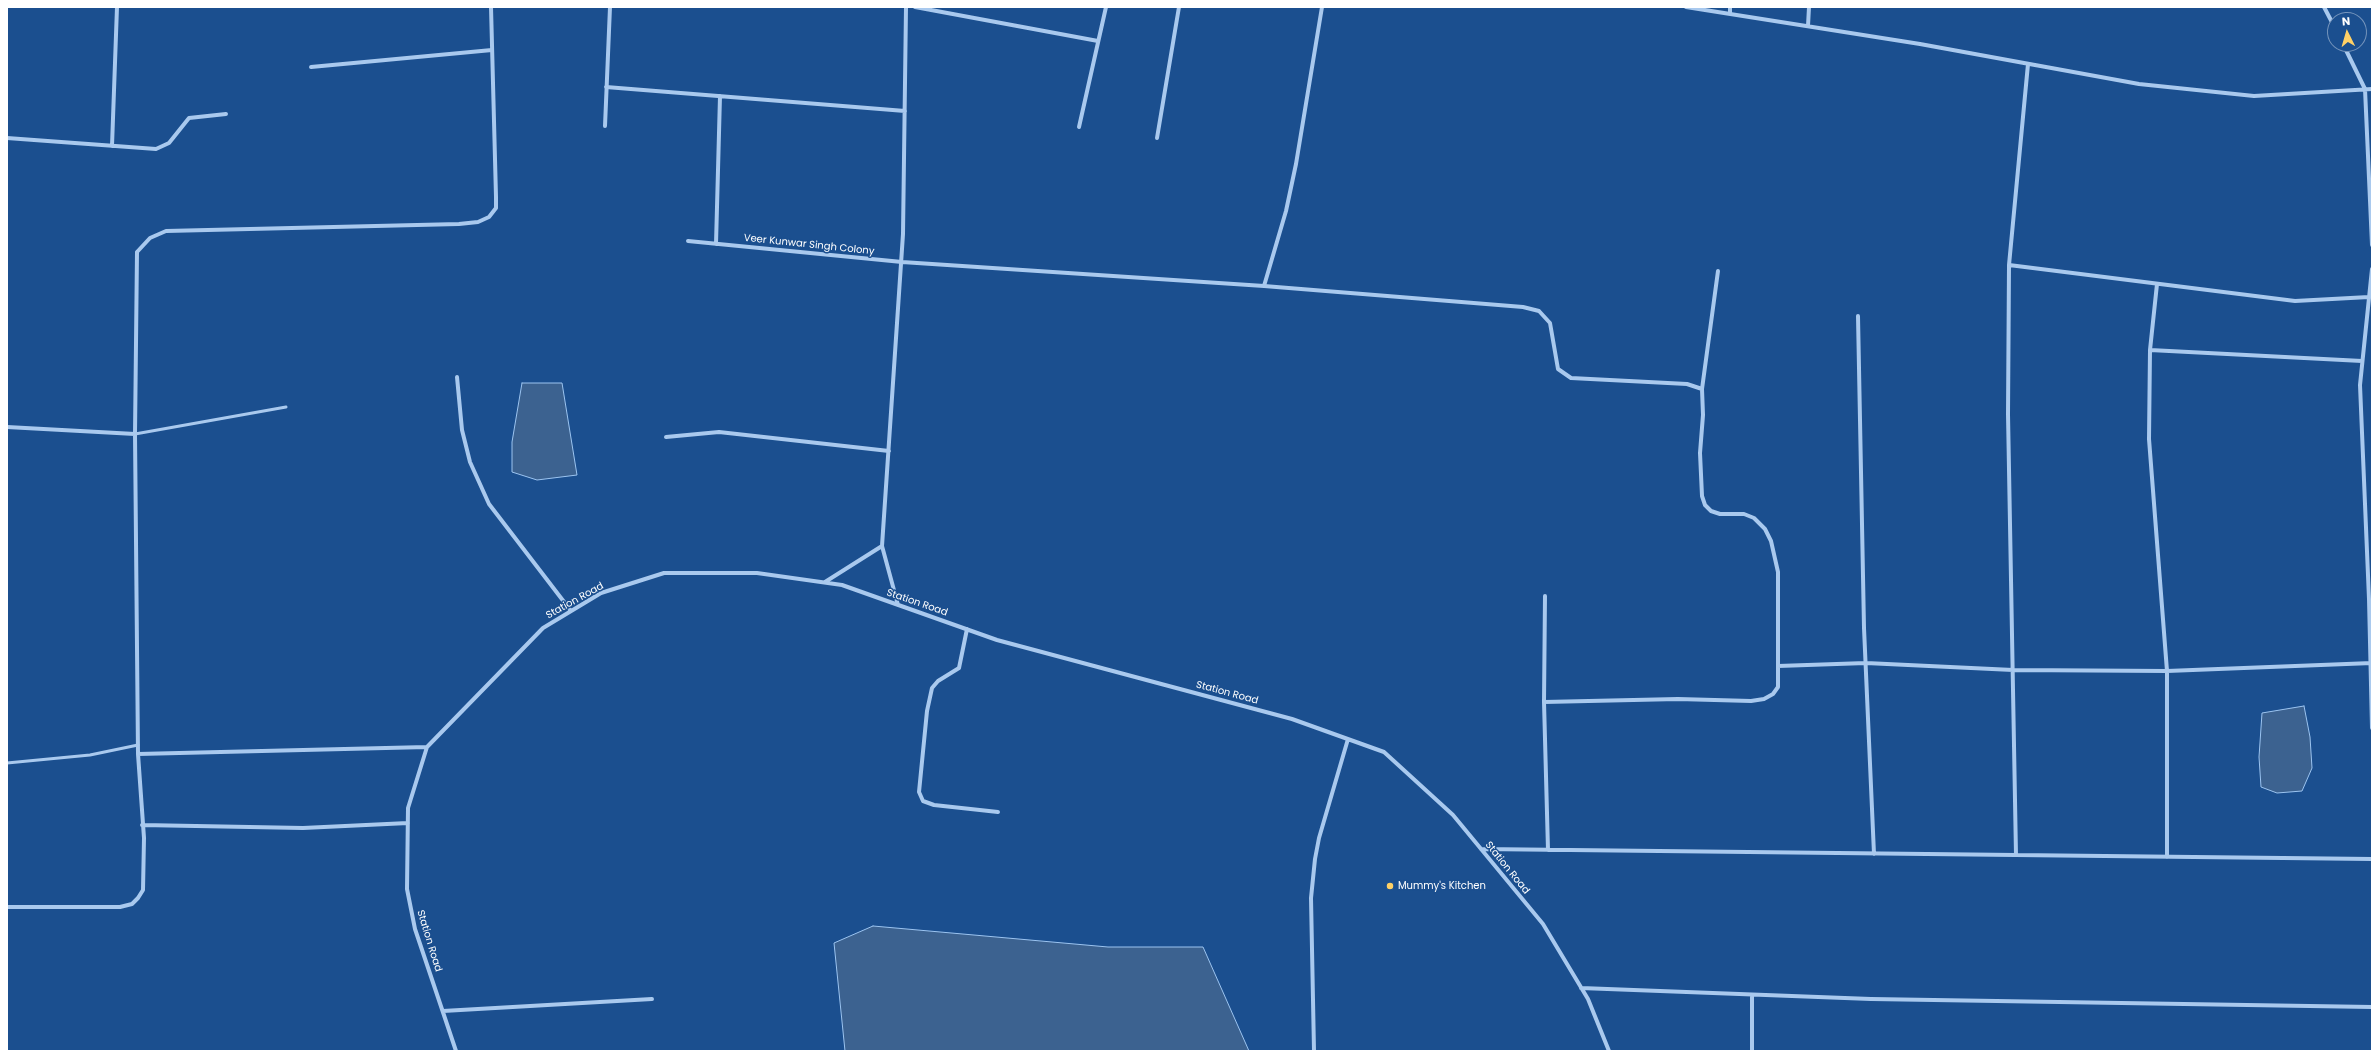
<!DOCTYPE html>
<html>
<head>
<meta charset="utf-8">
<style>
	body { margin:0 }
	#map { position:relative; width:2379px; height:1058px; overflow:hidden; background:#1b4f8f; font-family:Poppins,sans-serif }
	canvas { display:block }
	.frame { position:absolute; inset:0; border:8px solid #fff; pointer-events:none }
	.north { position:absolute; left:2327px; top:12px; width:40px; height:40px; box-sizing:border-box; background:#1b4f8f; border:1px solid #7695bc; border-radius:50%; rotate:355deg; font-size:11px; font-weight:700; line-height:16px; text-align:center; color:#fff }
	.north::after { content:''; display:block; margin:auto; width:14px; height:18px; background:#ffd166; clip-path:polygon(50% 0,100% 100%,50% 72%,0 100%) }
</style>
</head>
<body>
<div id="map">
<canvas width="2379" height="1058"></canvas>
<div class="frame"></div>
<div class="north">N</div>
</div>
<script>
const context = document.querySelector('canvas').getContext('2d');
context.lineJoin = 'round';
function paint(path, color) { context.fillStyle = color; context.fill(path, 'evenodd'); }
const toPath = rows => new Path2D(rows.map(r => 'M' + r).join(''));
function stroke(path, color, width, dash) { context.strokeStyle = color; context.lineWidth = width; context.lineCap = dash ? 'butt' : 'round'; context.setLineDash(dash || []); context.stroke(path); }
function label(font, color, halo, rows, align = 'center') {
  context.font = font + ' Poppins,sans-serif'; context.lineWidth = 3; context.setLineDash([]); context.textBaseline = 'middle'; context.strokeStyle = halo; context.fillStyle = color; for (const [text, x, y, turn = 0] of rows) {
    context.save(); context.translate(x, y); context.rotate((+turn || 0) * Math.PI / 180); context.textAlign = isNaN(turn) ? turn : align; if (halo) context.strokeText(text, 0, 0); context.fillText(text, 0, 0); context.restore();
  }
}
const water = toPath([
	[522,383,562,383,577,475,537,480,512,472,512,442,522,383],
	[2304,706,2310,737,2312,768,2302,791,2277,793,2261,787,2259,757,2262,713,2304,706],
	[873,926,1108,947,1203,947,1249,1051,845,1051,834,943,873,926]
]);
paint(water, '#3c6290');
stroke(water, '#9cc4f0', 1);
stroke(toPath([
	[135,434,286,407],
	[7,763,90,755,138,745]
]), '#a9c9ee', 3);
stroke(toPath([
	[915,7,1098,41],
	[1686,7,1920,44,2139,84,2254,96,2372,89],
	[2324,7,2335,28],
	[1730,14,1730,7],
	[1808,26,1809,7],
	[2343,44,2365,89,2372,245],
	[311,67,492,50],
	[606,87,905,111],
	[605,126,610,7],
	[1079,127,1106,7],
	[7,138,156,149,169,143,189,118,226,114],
	[1157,138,1179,7],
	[112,146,117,7],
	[688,241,902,262,1264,286,1523,307,1539,311,1550,323,1558,369,1571,378,1687,384,1702,389,1703,415,1700,453,1702,496,1705,505,1711,511,1720,514,1744,514,1754,518,1765,529,1771,541,1778,572,1778,687,1773,694,1764,699,1751,701,1678,699,1544,702],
	[716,244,720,96],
	[2009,265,2295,301,2369,297],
	[2372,269,2360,385,2369,599,2372,728],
	[2157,284,2150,350,2149,439,2167,671,2167,857],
	[1264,286,1286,211,1296,164,1322,7],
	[1858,316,1864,628,1874,854],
	[2150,350,2362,361],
	[457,377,462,430,470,462,489,504,571,611],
	[1702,389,1718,271],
	[7,427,135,434,138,754,427,747],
	[135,434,137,252,150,238,166,231,459,224,478,222,489,217,496,208,496,197,491,7],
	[666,437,719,432,889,451],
	[825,582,882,546],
	[1545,596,1544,702,1548,850],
	[898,605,882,546,903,234,906,7],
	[967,629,959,668,938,681,932,688,927,711,919,792,923,801,934,805,998,812],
	[1778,666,1866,663,2013,670,2167,671,2372,663],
	[142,825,303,828,408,823],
	[1481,849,2372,859],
	[2016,855,2008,414,2009,265,2028,64],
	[7,907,120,907,132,904,138,898,143,890,144,838,138,754],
	[1581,988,1871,999,2372,1007],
	[1752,995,1752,1051],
	[443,1011,652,999],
	[456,1051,415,929,407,889,408,808,427,747,543,628,601,593,664,573,757,573,842,585,997,640,1292,719,1384,752,1453,815,1543,924,1588,999,1609,1051],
	[1314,1051,1311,898,1315,859,1319,838,1348,739]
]), '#a9c9ee', 4);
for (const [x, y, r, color] of [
	[1390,886,4,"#ffd166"]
]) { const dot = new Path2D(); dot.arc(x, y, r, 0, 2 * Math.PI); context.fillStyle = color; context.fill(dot); stroke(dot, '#1b4f8f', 1.5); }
label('10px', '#fff', '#1b4f8f', [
	["Veer Kunwar Singh Colony",809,245,6],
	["Station Road",575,601,-29],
	["Station Road",917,603,19],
	["Station Road",1227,693,15],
	["Station Road",1507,868,51],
	["Station Road",429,941,73]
]);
label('10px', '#fff', '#1b4f8f', [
	["Mummy's Kitchen",1398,886]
], 'left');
</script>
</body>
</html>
